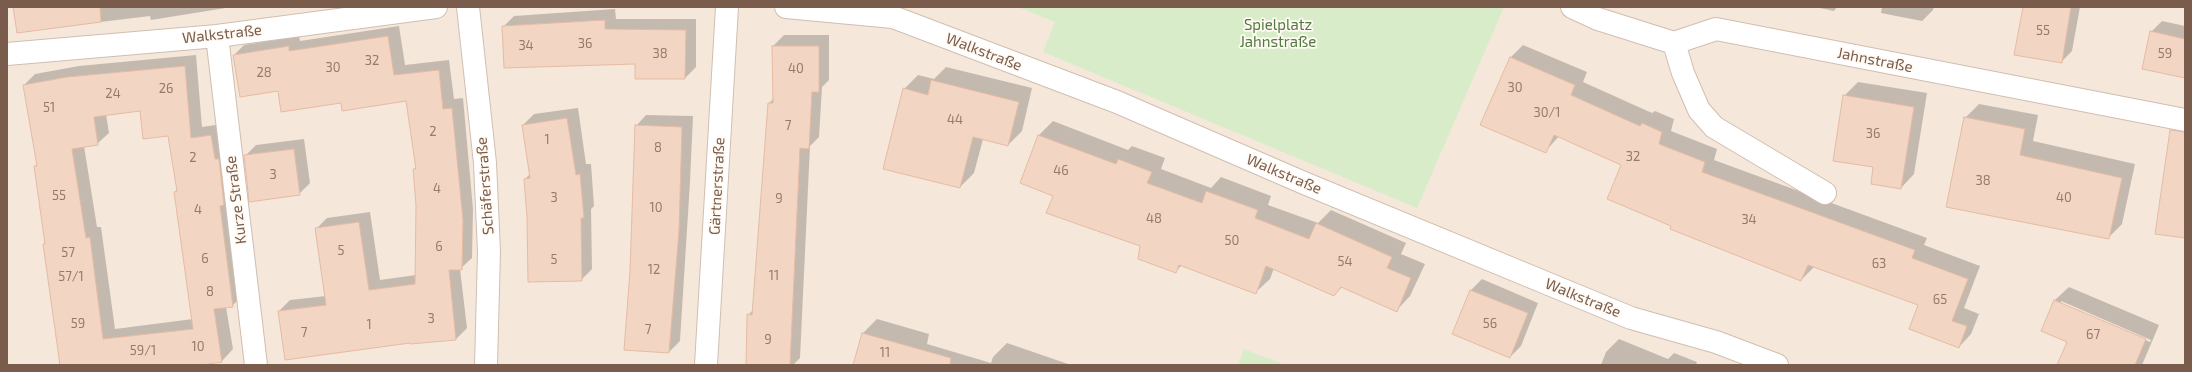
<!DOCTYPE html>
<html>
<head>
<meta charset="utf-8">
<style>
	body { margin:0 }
	#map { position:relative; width:2192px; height:372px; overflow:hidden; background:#fdf6ec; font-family:"Exo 2",sans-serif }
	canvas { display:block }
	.frame { position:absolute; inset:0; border:8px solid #7a5c4d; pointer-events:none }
</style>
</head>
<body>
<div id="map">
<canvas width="2192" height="372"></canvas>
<div class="frame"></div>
</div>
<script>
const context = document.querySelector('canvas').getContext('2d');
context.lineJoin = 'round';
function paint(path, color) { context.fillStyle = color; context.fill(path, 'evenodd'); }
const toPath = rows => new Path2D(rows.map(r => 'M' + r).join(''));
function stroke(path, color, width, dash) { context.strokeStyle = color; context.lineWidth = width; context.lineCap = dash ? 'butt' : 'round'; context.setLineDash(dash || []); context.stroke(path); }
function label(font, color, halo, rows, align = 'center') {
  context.font = font + ' "Exo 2",sans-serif'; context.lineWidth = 3.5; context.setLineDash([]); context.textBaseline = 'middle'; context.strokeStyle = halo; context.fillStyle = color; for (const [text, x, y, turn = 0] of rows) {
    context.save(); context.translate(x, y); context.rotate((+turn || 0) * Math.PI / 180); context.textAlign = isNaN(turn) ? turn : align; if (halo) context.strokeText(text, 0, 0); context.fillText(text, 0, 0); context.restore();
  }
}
paint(toPath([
	[7,7,2185,7,2185,365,7,365]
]), '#f5e8da');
paint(toPath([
	[1018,7,1504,7,1417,208,1043,52,1055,22],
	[1244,349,1285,365,1238,365]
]), '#d8ecc9');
paint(toPath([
	[14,7,232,7,151,20,150,16,18,32],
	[1815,7,1837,7,1834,11],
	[1882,7,1934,7,1933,10,1922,21,1881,13],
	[2024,7,2080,7,2072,51,2061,62],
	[615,9,616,19,696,19,696,67,685,78,503,27,514,16],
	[2162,21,2185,26,2185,77,2151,32],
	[399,26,405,65,449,60,454,99,463,98,473,209,472,258,460,269,467,328,456,339,279,311,290,300,326,296,316,229,327,218,370,212,380,280,416,275,416,205,414,169,417,167,407,100,342,102,278,90,234,55,244,45,299,36,300,41],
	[784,35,829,35,829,80,822,87,819,137,810,146,800,358,793,365,747,365,748,315,754,309,769,103,774,98,773,46],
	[1523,45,1587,72,1583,82,1652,113,1655,111,1674,119,1671,131,1717,149,1714,160,1927,238,1924,245,1980,266,1964,308,1979,314,1971,334,1959,347,1920,304,1814,267,1801,280,1673,226,1623,165,1559,136,1545,152,1481,124,1511,57],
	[196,55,202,127,222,124,244,294,232,306,226,307,233,349,222,361,195,365,61,365,44,244,46,242,35,167,38,164,24,85,35,74,79,66],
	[141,110,169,135,178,189,175,192,193,319,115,329,101,227,97,227,84,146,97,144,109,133,106,114],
	[946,67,1032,88,1022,131,1008,145,983,139,974,173,960,187,904,89,918,75,934,79],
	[1858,82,1927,93,1914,174,1901,188,1874,166,1844,96],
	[1979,104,2038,115,2033,141,2135,164,2122,224,2108,238,1965,118],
	[578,108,586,164,591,164,594,206,591,209,592,269,581,280,528,217,525,179,530,174,523,125,534,114],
	[646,115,693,116,690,182,680,341,669,352,631,271,636,126],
	[1053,121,1128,150,1132,146,1165,158,1161,169,1211,188,1221,177,1271,196,1268,205,1318,223,1331,210,1406,243,1401,254,1425,264,1410,296,1397,310,1342,287,1334,295,1274,268,1270,279,1256,292,1182,265,1175,272,1141,246,1054,195,1039,135],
	[304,139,310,183,299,194,245,156,256,145],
	[1482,279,1538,303,1521,346,1510,357,1453,334,1471,290],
	[2069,287,2159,325,2142,365,2058,365,2068,342,2042,331,2055,300],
	[2061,301,2151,340,2150,342,2061,304],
	[877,319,929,334,927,344,991,363,993,357,1007,343,1071,365,854,365,863,333],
	[1619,339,1668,359,1674,353,1697,362,1696,365,1601,365,1606,352]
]), '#0003');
const building = toPath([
	[13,7,100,7,101,22,17,33,13,7],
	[2023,7,2071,7,2062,63,2014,55,2023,7],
	[605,20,605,29,686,30,685,79,635,79,635,64,504,68,502,26,605,20],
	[2150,31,2185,39,2185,78,2142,69,2150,31],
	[388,36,394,75,439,70,443,109,452,108,463,220,462,270,449,270,456,340,410,344,410,343,285,360,278,311,326,305,315,228,359,222,369,290,415,284,416,205,413,169,416,169,406,101,342,111,341,103,281,112,278,91,240,97,233,55,289,46,289,51,388,36],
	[772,46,819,46,819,92,812,92,809,149,800,148,790,365,746,365,747,314,752,315,768,103,773,103,772,46],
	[1510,57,1575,85,1571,95,1640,126,1642,123,1662,132,1659,144,1705,162,1702,172,1915,250,1912,258,1968,279,1952,321,1967,326,1959,348,1909,329,1918,305,1808,265,1801,281,1670,229,1671,226,1607,199,1621,165,1554,135,1546,153,1480,125,1510,57],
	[185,66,191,138,211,135,215,159,219,159,224,205,220,206,233,307,214,309,222,362,202,365,60,365,43,244,45,244,34,166,37,166,23,85,67,77,185,66],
	[140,111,143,139,168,136,177,191,174,192,193,329,103,339,90,237,86,238,72,149,98,145,94,117,140,111],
	[931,80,1019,102,1008,146,973,137,960,188,883,169,903,88,928,95,931,80],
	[1843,95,1914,107,1901,189,1871,184,1873,167,1833,161,1843,95],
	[1964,117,2025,129,2020,155,2122,178,2109,239,1946,207,1964,117],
	[567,118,576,175,580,174,584,218,581,218,582,281,528,282,527,217,524,179,530,178,522,125,567,118],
	[635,125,682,127,679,231,669,353,624,350,630,271,635,125],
	[2170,130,2185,132,2185,238,2155,234,2170,130],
	[1038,135,1116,164,1118,159,1152,172,1147,183,1202,203,1206,191,1258,210,1255,218,1309,239,1316,223,1392,257,1387,268,1411,278,1397,312,1341,287,1334,296,1266,266,1256,294,1179,265,1176,273,1138,259,1140,246,1046,213,1053,196,1020,183,1038,135],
	[294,149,300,195,249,202,244,155,294,149],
	[1470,290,1528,313,1510,358,1452,334,1470,290],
	[2054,300,2146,339,2135,365,2057,365,2067,342,2041,331,2054,300],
	[862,333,951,358,950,365,853,365,862,333]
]);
paint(building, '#f3d5c3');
stroke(building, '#e6bba3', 1);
const minor = toPath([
	[468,7,485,163,489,252,486,365],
	[786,7,893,17,1117,102,1304,183,1631,318,1716,342,1777,365],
	[1572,7,1598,19,1674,43,1716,29,2185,120],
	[217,36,256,365],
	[1674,43,1683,73,1699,110,1714,127,1825,193],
	[7,54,217,36,436,7],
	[706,365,727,7]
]);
stroke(minor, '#d1beb0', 24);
stroke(minor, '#fff', 22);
label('13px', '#987a6a', null, [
	["55",2043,31],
	["36",585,44],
	["34",526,46],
	["38",660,54],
	["59",2165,54],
	["32",372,61],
	["30",333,68],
	["40",796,69],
	["28",264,73],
	["30",1515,88],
	["26",166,89],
	["24",113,94],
	["51",49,108],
	["30/1",1547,113],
	["44",955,120],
	["7",788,126],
	["2",433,132],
	["36",1873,134],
	["1",547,140],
	["8",658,148],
	["32",1633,157],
	["2",193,158],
	["46",1061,171],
	["3",273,175],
	["38",1983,181],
	["4",437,189],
	["55",59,196],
	["3",554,198],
	["40",2064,198],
	["9",779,199],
	["10",656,208],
	["4",198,210],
	["48",1154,219],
	["34",1749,220],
	["50",1232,241],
	["6",439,247],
	["5",341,251],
	["57",68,253],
	["6",205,259],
	["5",554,260],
	["54",1345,262],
	["63",1879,264],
	["12",654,270],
	["11",774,276],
	["57/1",71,277],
	["8",210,292],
	["65",1940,300],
	["3",431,319],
	["59",78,324],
	["56",1490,324],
	["1",369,325],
	["7",648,330],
	["7",304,333],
	["67",2093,335],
	["9",768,340],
	["10",198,347],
	["59/1",143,351],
	["11",885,353]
]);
label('15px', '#537a41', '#fffaf3', [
	["Spielplatz",1278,25],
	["Jahnstraße",1278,42]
]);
label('15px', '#7a5c4d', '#fffaf3', [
	["Walkstraße",222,34,-6],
	["Walkstraße",984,52,21],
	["Jahnstraße",1875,60,11],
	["Walkstraße",1284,174,23],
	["Schäferstraße",485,186,-94],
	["Gärtnerstraße",717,186,-87],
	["Kurze Straße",236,200,-97],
	["Walkstraße",1583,298,22]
]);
</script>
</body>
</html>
